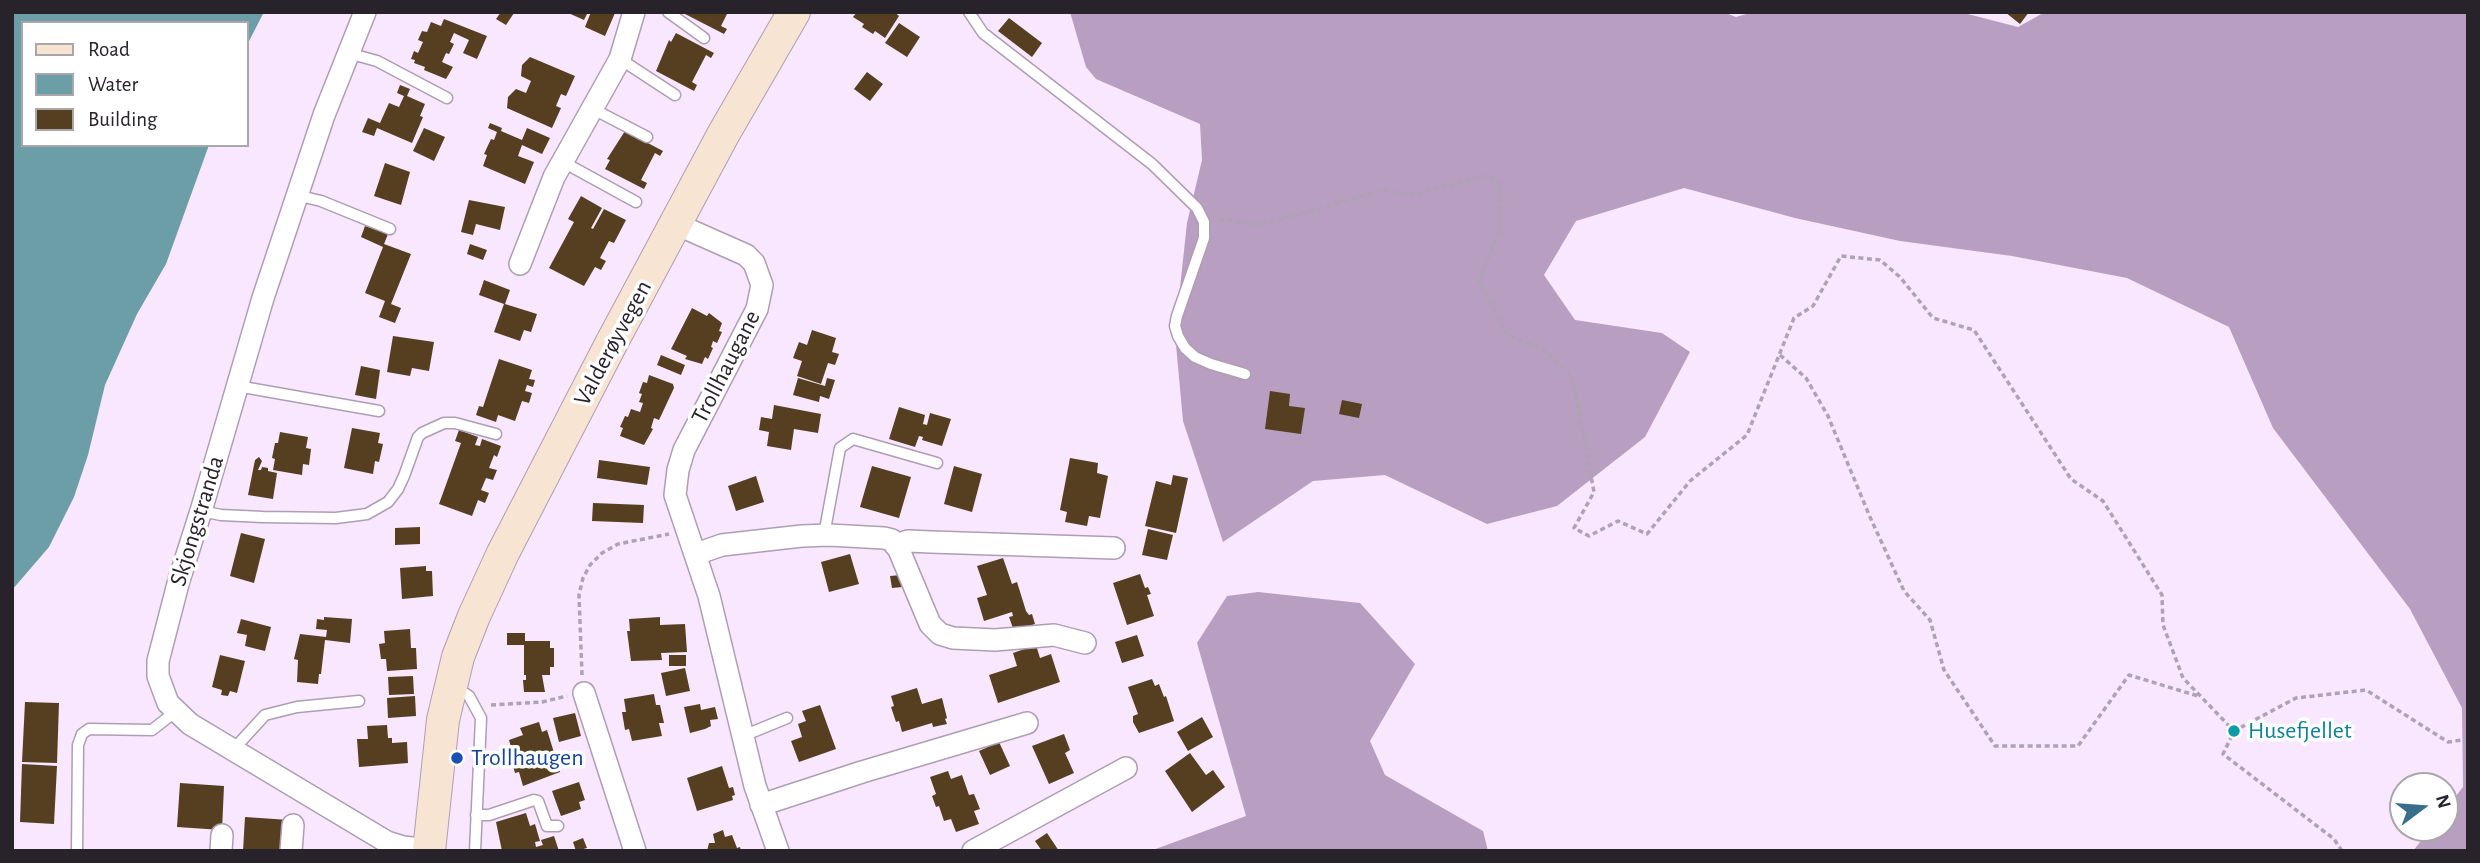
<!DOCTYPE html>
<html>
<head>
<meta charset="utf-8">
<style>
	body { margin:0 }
	#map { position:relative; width:2480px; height:863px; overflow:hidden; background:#f8e7ff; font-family:"Alegreya Sans",sans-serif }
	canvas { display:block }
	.frame { position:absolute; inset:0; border:14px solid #28222b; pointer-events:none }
	.legend { position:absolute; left:21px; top:21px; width:228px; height:126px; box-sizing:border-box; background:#fff; border:2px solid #a9a7aa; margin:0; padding:9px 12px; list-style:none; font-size:21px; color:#28222b }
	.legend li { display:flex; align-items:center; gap:14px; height:35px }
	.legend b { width:35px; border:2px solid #a9a7aa }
	.north { position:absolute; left:2389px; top:772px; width:70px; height:70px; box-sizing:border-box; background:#fff; border:2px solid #a9a7aa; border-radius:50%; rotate:74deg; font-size:19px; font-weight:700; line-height:28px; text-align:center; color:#28222b }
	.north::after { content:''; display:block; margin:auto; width:24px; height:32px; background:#386e8a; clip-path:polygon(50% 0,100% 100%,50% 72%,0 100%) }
</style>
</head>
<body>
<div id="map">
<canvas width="2480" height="863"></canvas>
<div class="frame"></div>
<ul class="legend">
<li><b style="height:9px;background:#f7e4d3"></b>Road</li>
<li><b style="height:19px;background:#6b9ea7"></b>Water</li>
<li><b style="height:19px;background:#553f20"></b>Building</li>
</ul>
<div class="north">N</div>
</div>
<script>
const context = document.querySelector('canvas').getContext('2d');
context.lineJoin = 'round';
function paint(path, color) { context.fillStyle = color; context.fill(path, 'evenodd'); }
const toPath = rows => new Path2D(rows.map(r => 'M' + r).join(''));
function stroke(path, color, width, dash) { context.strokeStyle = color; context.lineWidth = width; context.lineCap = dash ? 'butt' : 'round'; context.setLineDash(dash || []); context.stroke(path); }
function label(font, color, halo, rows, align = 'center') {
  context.font = font + ' "Alegreya Sans",sans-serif'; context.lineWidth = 7; context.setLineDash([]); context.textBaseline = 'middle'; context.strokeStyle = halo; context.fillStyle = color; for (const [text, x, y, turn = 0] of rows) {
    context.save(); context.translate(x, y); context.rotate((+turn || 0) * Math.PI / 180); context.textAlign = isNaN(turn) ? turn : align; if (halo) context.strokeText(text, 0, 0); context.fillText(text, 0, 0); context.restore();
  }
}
paint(toPath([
	[1070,12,1723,12,1736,17,1753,12,1960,12,2018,27,2045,12,2468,12,2468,851,2413,851,2431,828,2445,828,2445,810,2463,787,2462,708,2410,609,2273,428,2229,327,2127,278,2012,256,1900,241,1795,218,1684,188,1576,221,1544,275,1575,320,1662,333,1690,352,1645,437,1557,506,1487,524,1385,475,1313,481,1223,542,1183,421,1175,334,1187,223,1202,160,1200,124,1096,79,1086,67],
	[1258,592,1360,603,1415,664,1370,741,1385,775,1483,831,1488,851,1150,851,1246,816,1197,643,1227,596]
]), '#b89fc1');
paint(toPath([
	[12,12,264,12,247,45,247,23,23,23,23,145,209,145,166,264,137,314,105,385,88,455,74,497,49,547,12,590]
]), '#6b9ea7');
paint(toPath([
	[501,12,514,13,506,25,496,19],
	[566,12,588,12,584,20],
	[591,12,615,13,605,36,585,27],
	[686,12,728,12,721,26,727,29,724,34,685,14],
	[857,12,894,12,899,16,885,38,875,31,873,34,862,27,864,24,853,17],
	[2005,12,2029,12,2020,24],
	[1009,18,1042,43,1032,57,998,31],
	[444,19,487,36,477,59,463,53,469,40,454,33,450,42,454,44,449,54,446,53,442,62,453,67,446,79,424,70,425,67,414,63,415,60,411,59,414,51,418,53,423,42,418,40,422,31,427,32,431,22,441,26],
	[899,23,920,37,907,57,885,43],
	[676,33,714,53,711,58,706,55,692,82,697,85,694,91,656,71,669,40,671,42],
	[530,57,575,76,566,96,561,94,556,106,561,108,552,128,507,108,508,97,516,89,526,93,531,81,521,76,522,65],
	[867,72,883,84,870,101,854,89],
	[400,85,410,89,407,96,425,104,420,116,423,117,412,143,377,128,374,136,362,132,368,118,380,123,389,103,399,107,404,96,397,93],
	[490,123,502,128,501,131,522,140,527,128,550,138,542,154,522,145,518,156,534,162,525,184,483,166,487,155,484,154,491,139,494,140,497,132,488,128],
	[424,128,445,137,434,161,413,151],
	[625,131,663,151,660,156,655,153,641,180,647,183,644,189,605,169,610,160,607,159],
	[385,163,410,172,401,205,374,196],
	[581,196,602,208,591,228,593,229,604,209,626,220,614,243,609,241,600,258,606,261,601,270,595,267,584,286,549,268,574,222,568,219],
	[469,200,505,207,500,230,476,224,473,235,461,232],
	[365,226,388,234,384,244,411,254,391,304,401,308,395,323,379,317,385,301,365,293,383,247,361,237],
	[470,244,487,250,483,260,467,254],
	[484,280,510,290,505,304,537,314,531,332,524,330,520,341,494,332,504,304,479,295],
	[692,308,707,316,709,313,722,323,719,331,722,332,717,343,713,341,711,347,713,348,708,359,705,357,702,364,685,359,687,356,671,349],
	[812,330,836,338,832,352,839,354,835,365,828,363,821,384,797,376,802,361,793,358,799,342,807,345],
	[393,336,434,342,429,371,412,368,410,376,387,372],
	[661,355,685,365,681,375,657,365],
	[499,359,532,370,529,379,535,380,533,387,527,385,525,391,532,393,529,403,522,401,515,421,498,415,496,422,476,415,479,406,483,407],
	[361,366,380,370,376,399,355,395],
	[649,375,673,384,674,388,659,420,654,418,651,428,653,429,644,445,620,436,623,428,620,427,625,416,628,417,631,409,640,412,643,403,639,402,642,394,639,393,643,382,647,383],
	[798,378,825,386,827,378,835,380,829,399,820,396,819,402,793,395],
	[1270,391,1290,394,1289,406,1305,408,1301,434,1265,429],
	[1342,400,1362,404,1359,418,1339,414],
	[774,405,821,414,818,433,794,429,791,450,767,446,769,432,759,430,761,417,772,419],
	[899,407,925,415,923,424,927,425,930,413,951,419,942,446,922,440,923,437,919,436,915,447,889,439],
	[352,428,380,433,378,443,383,444,379,462,375,461,373,474,344,468],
	[459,430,478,437,475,445,480,446,482,439,501,446,497,457,494,455,489,468,497,470,493,480,486,478,481,490,489,493,485,503,478,500,472,516,439,504,461,443,455,441],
	[280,432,308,437,306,448,311,449,309,465,303,464,302,475,273,470,275,459,272,458,275,443,278,443],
	[259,457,262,461,258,470,261,470,262,467,268,468,268,471,277,473,273,499,248,495,255,460],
	[1070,458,1098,463,1097,473,1108,476,1100,518,1089,516,1087,526,1065,522,1067,512,1060,510],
	[599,460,650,467,647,485,597,478],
	[872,466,911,477,899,518,860,507],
	[954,466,982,474,972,512,944,504],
	[1173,475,1188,478,1176,533,1145,526,1156,481,1171,485],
	[756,476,764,502,736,511,728,486],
	[593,503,644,505,643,523,592,521],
	[420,527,420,544,395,545,395,528],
	[1148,529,1173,535,1167,560,1142,555],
	[241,533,265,539,254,583,230,576],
	[850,554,859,584,829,592,821,562],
	[1003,558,1012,584,1017,582,1026,611,1029,615,1032,614,1035,624,1014,631,1009,617,1013,616,1012,612,984,621,977,598,987,595,977,566],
	[426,566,426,571,432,571,433,596,402,599,400,568],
	[1140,574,1145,588,1148,587,1151,594,1147,595,1154,616,1127,625,1113,583],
	[901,575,902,587,892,588,890,576],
	[324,617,352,619,350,643,325,640,321,674,319,674,318,684,297,682,298,660,294,659,300,634,326,637,327,630,316,629,317,619,324,620],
	[660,617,660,625,685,624,687,652,661,653,662,660,631,661,627,631,630,631,629,619],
	[241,619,271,627,265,651,245,646,247,635,237,633],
	[410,629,411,648,416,648,417,669,387,671,386,659,381,659,379,644,385,643,384,631],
	[507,633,525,633,525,641,550,641,550,648,554,648,554,667,550,667,550,675,542,675,545,692,524,692,523,680,526,680,526,675,524,675,524,645,507,645],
	[1137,635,1144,656,1122,663,1115,642],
	[1036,645,1040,658,1051,654,1060,682,998,703,989,675,1017,666,1013,653],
	[220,655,245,661,237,693,230,691,228,696,221,695,222,690,212,687],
	[669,655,686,655,686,666,669,666],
	[685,668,690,691,666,696,661,673],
	[413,676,414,694,389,695,388,677],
	[1152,679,1155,686,1159,684,1164,697,1166,696,1174,721,1139,733,1133,722,1133,716,1138,714,1128,687],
	[917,688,922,704,942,698,947,718,945,719,947,724,933,727,932,723,902,732,899,721,896,722,891,707,894,706,891,696],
	[654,694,656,705,660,705,664,723,659,723,662,736,632,741,629,729,625,730,622,712,626,712,624,699],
	[415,696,416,716,388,718,387,698],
	[25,702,59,703,57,763,22,762],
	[700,704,701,710,715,707,718,719,710,720,711,726,705,729,690,733,684,707],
	[820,705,836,749,799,762,791,741,802,737,798,724,806,721,802,711],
	[575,713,581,736,559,742,553,718],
	[1202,717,1213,737,1188,751,1177,732],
	[539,722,542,732,547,730,560,772,523,786,519,772,515,773,510,755,513,754,509,740,523,735,520,728],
	[387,725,388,738,392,738,392,743,407,742,408,763,359,767,357,739,368,739,367,726],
	[1064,734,1070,750,1065,753,1074,773,1049,784,1032,746],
	[999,742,1010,766,990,775,979,751],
	[1190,753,1206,775,1213,770,1225,787,1192,812,1165,771],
	[22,764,57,766,54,824,20,822],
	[722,766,729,788,733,787,735,795,732,796,733,800,697,811,687,778],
	[948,771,951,779,962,775,969,795,974,794,980,809,974,811,979,824,956,832,951,819,944,821,939,806,936,807,932,796,936,794,930,777],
	[579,782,585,800,579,802,581,809,561,816,552,791],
	[180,783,224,786,222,830,177,827],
	[526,813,530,826,535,824,540,841,535,842,536,847,543,845,541,840,554,836,559,851,502,851,496,822],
	[245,817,289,820,286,851,243,851],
	[723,830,725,837,732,835,737,848,740,847,741,851,707,851,709,843,715,843,713,834],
	[1047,833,1059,851,1042,851,1035,841],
	[583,838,587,848,576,851,573,842]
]), '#553f20');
const lane = toPath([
	[668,12,704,38],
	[969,12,983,33,1152,164,1197,208,1204,222,1204,238,1177,316,1175,326,1178,336,1185,348,1195,357,1211,364,1245,374],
	[348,53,377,61,447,98],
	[620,59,675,95],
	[593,109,647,137],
	[563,162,636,202],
	[296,195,321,201,390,229],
	[237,386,379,411],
	[201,511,221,515,263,517,336,518,367,514,388,502,398,489,404,476,418,437,422,433,444,423,455,423,496,434],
	[824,535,840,448,853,439,937,463],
	[456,687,469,696,481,718,475,851],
	[743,736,787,718],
	[232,751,265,715,297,707,359,701],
	[476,815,489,815,534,800,538,801,547,826,558,826],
	[77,851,78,745,82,734,89,729,152,730,175,712]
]);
const street = toPath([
	[365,12,324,115,263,298,201,511,179,580,158,661,158,676,168,703,190,724,387,842,403,847,429,850],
	[676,224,746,255,754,263,762,285,757,309,684,450,678,470,675,495,709,596,755,786,778,851],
	[520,264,554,177,620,59,634,12],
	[895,545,908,541,931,542,1114,548],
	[696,554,722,545,802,536,829,535,884,538,892,540,899,550,930,624,940,634,953,638,995,640,1054,635,1085,643],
	[584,693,635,851],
	[761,805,862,772,1027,723],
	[221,851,222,835],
	[291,851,293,825],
	[973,851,1126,768]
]);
const secondary = toPath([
	[429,851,443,720,458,657,474,616,503,553,612,342,724,133,794,12]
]);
stroke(lane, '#ae9eb4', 13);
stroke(street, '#ae9eb4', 24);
stroke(secondary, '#ae9eb4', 34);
stroke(toPath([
	[1219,219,1261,225,1384,190,1412,195,1490,175,1501,185,1500,229,1479,281,1508,336,1543,348,1572,377,1594,492,1574,528,1589,536,1618,521,1647,534,1690,481,1747,435,1794,318,1813,306,1841,256,1880,260,1900,277,1933,318,1974,330,2071,479,2103,501,2162,595,2163,625,2183,678,2234,731],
	[1780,355,1806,378,1828,416,1870,517,1904,591,1930,620,1944,670,1995,746,2078,746,2129,675,2198,696],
	[582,675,579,595,583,578,590,565,602,553,618,544,669,534],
	[491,705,542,702,567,696],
	[2342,851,2334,839,2223,754,2234,731,2296,698,2366,690,2448,742,2468,739]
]), '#afa2b5', 3.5, [5, 3.5]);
stroke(lane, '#fff', 10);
stroke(street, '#fff', 21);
stroke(secondary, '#f7e4d3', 32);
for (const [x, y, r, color] of [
	[2234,731,7,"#0f9aa8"],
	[457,758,7,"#1a4fb4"]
]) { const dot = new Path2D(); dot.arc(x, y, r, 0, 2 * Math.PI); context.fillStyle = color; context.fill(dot); stroke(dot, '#fff', 2.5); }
label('24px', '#28222b', '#fff', [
	["Valderøyvegen",613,343,-62],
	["Trollhaugane",726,367,-63],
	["Skjongstranda",197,521,-73]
]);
label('24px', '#0d838f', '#fff', [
	["Husefjellet",2248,731]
], 'left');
label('24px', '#164399', '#fff', [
	["Trollhaugen",471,758]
], 'left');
</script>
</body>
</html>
